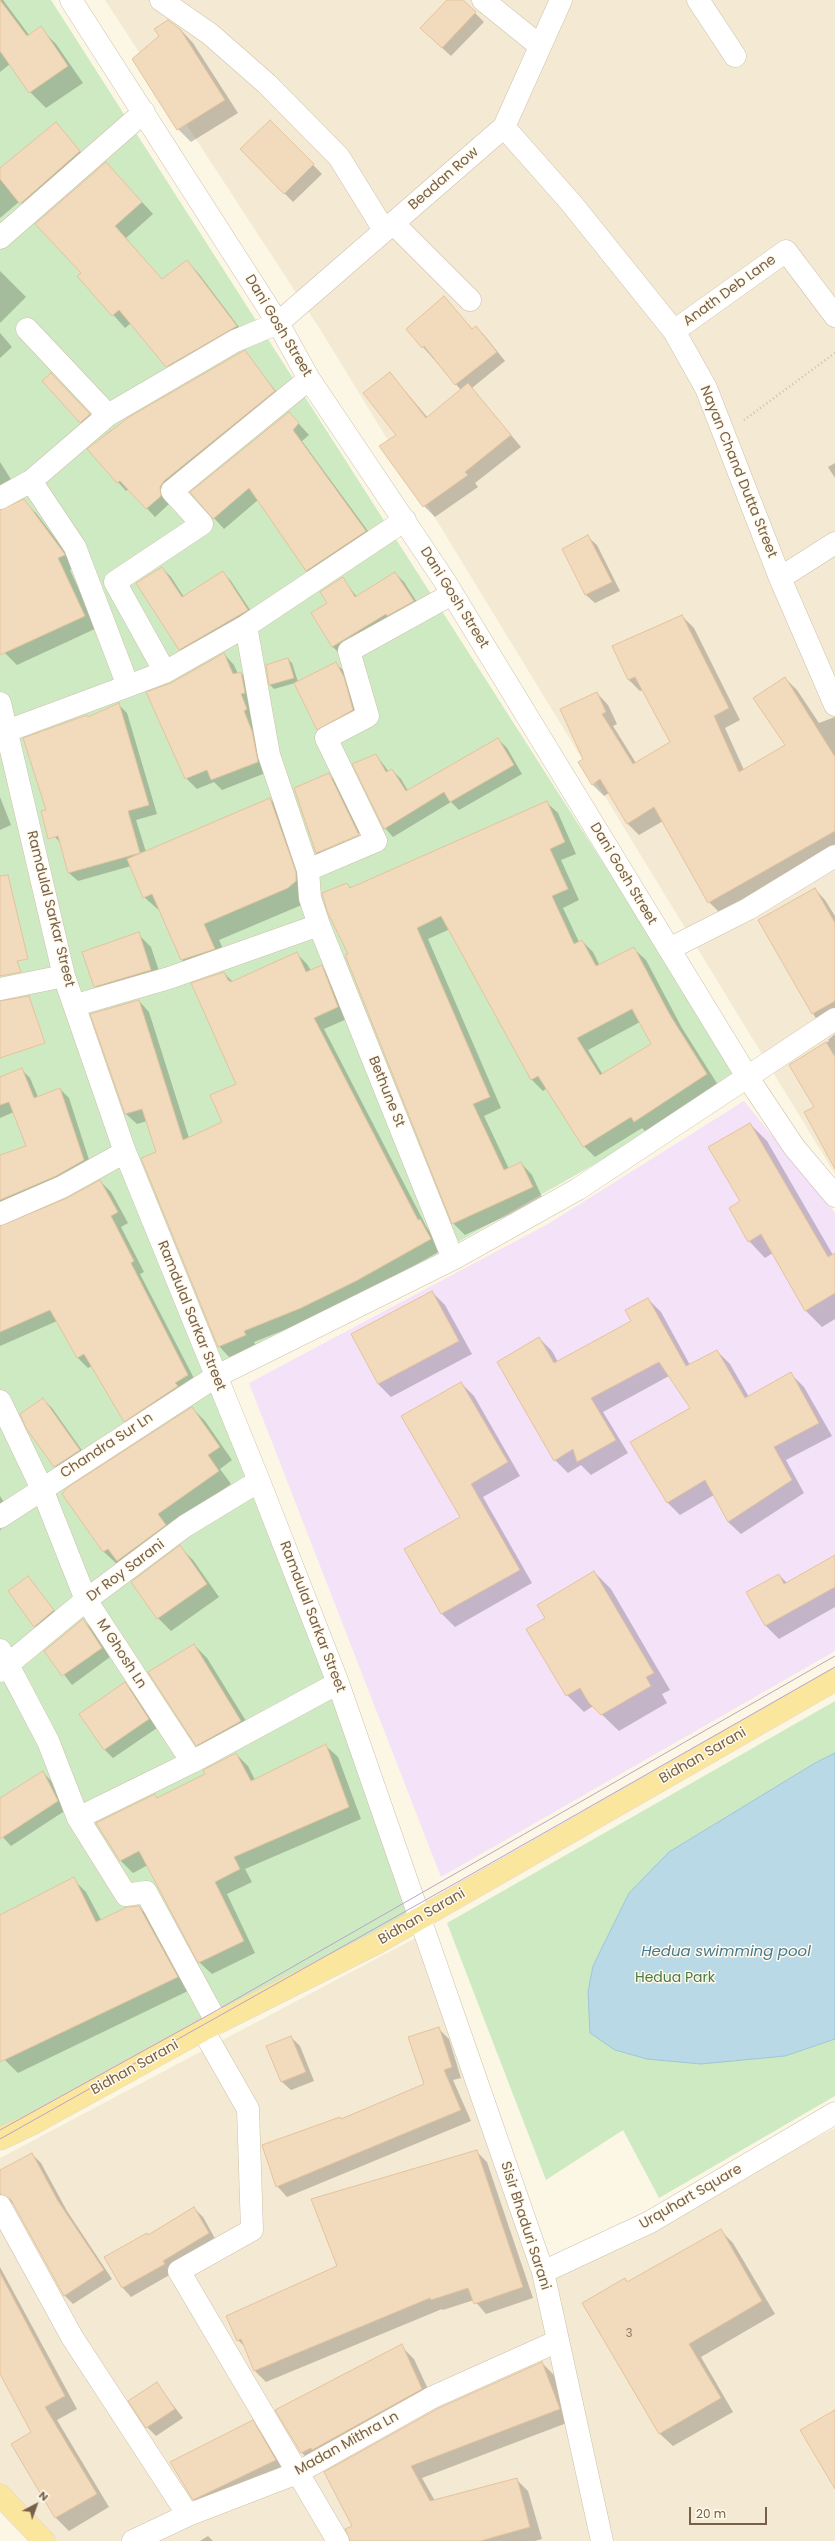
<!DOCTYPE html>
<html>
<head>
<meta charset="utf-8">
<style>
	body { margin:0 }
	#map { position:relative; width:835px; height:2541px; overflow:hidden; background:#fcf7e5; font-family:Poppins,sans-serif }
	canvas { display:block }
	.north { position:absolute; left:16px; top:2485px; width:40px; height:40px; -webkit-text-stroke:3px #fffaec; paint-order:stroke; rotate:41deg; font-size:11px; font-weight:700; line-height:16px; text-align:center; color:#76604a }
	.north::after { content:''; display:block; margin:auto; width:14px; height:18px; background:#76604a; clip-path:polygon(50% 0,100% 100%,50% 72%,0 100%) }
	.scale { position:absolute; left:689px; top:2507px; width:78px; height:18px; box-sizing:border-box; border:2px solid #76604a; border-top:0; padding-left:5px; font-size:12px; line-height:14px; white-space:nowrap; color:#76604a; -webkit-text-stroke:3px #fffaec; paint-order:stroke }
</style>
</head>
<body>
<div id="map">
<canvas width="835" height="2541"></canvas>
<div class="north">N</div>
<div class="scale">20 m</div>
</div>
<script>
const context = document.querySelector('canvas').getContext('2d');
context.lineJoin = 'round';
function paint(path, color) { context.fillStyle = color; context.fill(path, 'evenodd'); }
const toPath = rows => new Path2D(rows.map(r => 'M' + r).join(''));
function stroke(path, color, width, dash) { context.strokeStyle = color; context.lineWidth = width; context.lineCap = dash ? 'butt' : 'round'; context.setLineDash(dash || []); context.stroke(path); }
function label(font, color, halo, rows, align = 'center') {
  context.font = font + ' Poppins,sans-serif'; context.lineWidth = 3; context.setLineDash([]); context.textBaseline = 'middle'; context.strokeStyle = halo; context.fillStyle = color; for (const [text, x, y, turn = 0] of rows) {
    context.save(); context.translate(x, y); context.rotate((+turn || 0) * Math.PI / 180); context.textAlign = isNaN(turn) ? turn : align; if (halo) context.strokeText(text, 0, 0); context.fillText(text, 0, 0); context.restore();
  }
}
paint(toPath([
	[105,0,835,0,835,1174,323,334],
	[421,1935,546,2278,835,2128,835,2541,34,2541,0,2506,0,2158]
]), '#f4ead3');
paint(toPath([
	[744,1101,835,1213,835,1651,441,1877,249,1383,548,1224]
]), '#f4e2f9');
paint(toPath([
	[0,0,51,0,742,1080,213,1382,418,1919,0,2147],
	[835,1701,835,2096,659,2198,623,2130,546,2180,447,1923]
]), '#cdeac3');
const water = toPath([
	[835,1753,835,2039,785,2056,701,2064,647,2059,615,2050,590,2033,588,1992,593,1966,629,1893,669,1852,815,1763,835,1753]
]);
paint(water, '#b9d9e6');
stroke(water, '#9fc7d8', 1);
paint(toPath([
	[0,0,3,0,29,35,40,28,56,44,83,83,46,108,30,92,10,64,0,72],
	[448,0,462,0,484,22,451,56,430,37],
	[180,29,193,43,238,113,191,142,178,129],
	[270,121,322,174,293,202,241,149],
	[56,123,90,163,32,213,20,201,0,218,0,170],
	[106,163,153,214,126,238,162,280,187,261,199,274,248,339,179,378,131,323,125,328,79,276,83,273],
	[0,271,26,297,0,323],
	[452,306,473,330,476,327,485,336,505,361,472,388,521,447,475,483,478,487,435,517,424,506,381,447,397,435,390,373,428,418,461,390,407,329],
	[0,333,12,347,0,358],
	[245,352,283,400,168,496,169,504,155,517,129,489,126,491,118,482,89,449,111,430,113,432],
	[60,383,98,423,89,431,80,422],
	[289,413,309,435,302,441,376,542,317,581,306,571,258,500,224,529,214,518],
	[0,462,19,492,0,508],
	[835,463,835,478,828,467],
	[23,501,36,513,76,566,70,570,97,628,17,665,5,653,0,642,0,512],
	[588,537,597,545,620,591,595,603,586,595,563,549],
	[162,568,171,577,184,597,223,572,231,581,256,619,189,658,180,649],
	[395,573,404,582,422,610,341,655,332,646,329,604,342,578,357,597],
	[682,616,694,628,740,720,725,728,744,770,786,746,785,678,797,690,819,723,835,717,835,849,721,914,709,902,663,821,639,835,627,823,609,793,604,796,592,784,584,760,597,693,608,705,617,724,613,726,636,763,671,742,643,690,640,691,628,679],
	[224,654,234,665,238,674,241,673,252,683,268,772,222,790,214,782,197,789,186,778,171,684],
	[288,659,292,663,298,682,336,664,345,672,361,719,327,738,318,729,295,683,274,689,270,685,267,665],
	[118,704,127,713,157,814,136,820,146,852,270,799,286,815,304,904,219,940,230,964,198,976,182,960,161,912,144,897,131,866,78,881,69,873,60,842,55,837,89,718],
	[498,739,507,748,522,774,459,810,451,802,393,837,385,828,376,755,389,772,392,770,401,779,408,791],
	[329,775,338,783,362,832,320,850,320,852,363,834,367,844,325,861,316,853],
	[0,797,11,825,0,830],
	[546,802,558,813,576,854,561,860,579,900,563,908,579,942,582,941,593,952,600,966,634,949,646,960,682,1028,718,1085,647,1133,642,1128,595,1157,584,1146,547,1088,543,1091,531,1079,450,929,428,939,501,1108,484,1116,509,1169,521,1163,532,1175,543,1199,465,1235,453,1223,349,954,347,884,352,889],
	[640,1022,652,1044,603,1075,588,1050],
	[815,889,825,900,835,916,835,1023,826,1028,815,1017,760,920],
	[138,934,151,947,163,983,108,999,95,986],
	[296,953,307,964,311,971,321,966,332,977,349,1018,324,1029,426,1226,442,1250,367,1292,312,1319,254,1342,256,1346,229,1357,219,1346,147,1121,137,1124,126,1114,139,1001,149,1012,189,1138,223,1123,237,1084,224,973,233,982],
	[835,1034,835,1160,816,1107,790,1065,829,1041,828,1040],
	[21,1069,30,1078,38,1097,60,1089,69,1098,92,1169,0,1213,0,1156,27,1146,14,1112,0,1118,0,1078],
	[750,1124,767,1141,833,1255,835,1254,835,1319,822,1327,805,1310,773,1253,765,1258,749,1241],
	[100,1181,111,1192,128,1223,121,1227,144,1272,140,1274,198,1386,135,1431,124,1421,92,1366,88,1368,78,1358,57,1321,0,1346,0,1227,68,1199],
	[432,1292,445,1305,472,1354,391,1397,378,1384],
	[648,1299,661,1312,690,1365,717,1351,730,1364,749,1397,791,1374,804,1387,832,1436,786,1460,804,1493,741,1534,728,1522,714,1495,680,1515,667,1502,691,1408,669,1376,603,1412,628,1453,591,1475,581,1465,568,1473,555,1460,539,1338,552,1351,558,1362,633,1321],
	[461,1383,474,1396,520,1476,483,1497,532,1583,455,1627,442,1614,405,1549,461,1517],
	[43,1399,52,1408,88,1459,64,1475,55,1466],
	[192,1408,205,1421,232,1460,220,1469,231,1484,117,1564,104,1552,64,1494],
	[0,1496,12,1515,2,1524,0,1532],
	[180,1547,193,1560,219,1597,171,1631,158,1618],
	[835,1556,835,1607,779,1639,766,1626,747,1593,779,1575,787,1583],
	[594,1572,611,1589,670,1690,662,1694,667,1703,619,1731,593,1706,584,1712,567,1695,546,1618],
	[28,1578,58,1615,39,1630,35,1626],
	[83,1620,92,1629,110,1657,72,1685,46,1651],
	[194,1645,207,1658,254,1734,210,1758,197,1745],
	[125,1684,134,1692,157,1728,113,1758,104,1749],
	[325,1745,338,1757,361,1819,245,1869,252,1882,227,1894,255,1953,212,1974,199,1962,148,1865,133,1873,121,1861,155,1795,158,1799,206,1774,236,1754,248,1766,255,1780],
	[43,1772,51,1781,66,1810,11,1846,0,1834,0,1799],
	[73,1879,86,1892,101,1920,139,1907,152,1920,190,1990,18,2073,5,2060,0,2050,0,1926],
	[438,2028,449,2039,461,2078,453,2080,471,2121,287,2197,277,2186,340,2118,342,2120,425,2085],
	[291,2037,300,2046,314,2081,291,2090,282,2082,268,2047],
	[476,2151,487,2162,533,2298,486,2314,474,2300,443,2310,442,2309,266,2382,255,2371,246,2348,238,2340,338,2266],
	[32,2154,41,2163,67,2211,112,2279,73,2304,65,2296,15,2205,10,2202,0,2203,0,2171],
	[194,2208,203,2217,217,2242,173,2273,131,2297,123,2288,106,2257,148,2236],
	[720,2230,733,2243,775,2314,701,2357,733,2412,673,2446,660,2434,625,2280,628,2283],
	[0,2267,77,2409,57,2420,109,2507,69,2531,56,2518,12,2444,32,2433,0,2372],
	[401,2346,414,2359,434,2402,315,2466,302,2453],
	[542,2363,554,2375,572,2421,422,2478,435,2501,516,2479,528,2491,542,2539,535,2541,351,2541,354,2526,325,2473],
	[156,2383,183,2418,156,2436,147,2427,130,2401],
	[252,2422,265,2435,288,2473,207,2512,194,2499],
	[208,2536,213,2541,200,2541]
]), '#0003');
const building = toPath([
	[0,0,27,36,41,26,68,66,29,93,0,51,0,0],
	[447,0,463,0,476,12,442,48,420,28,447,0],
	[168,20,180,29,225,100,177,130,132,59,159,36,154,29,168,20],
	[270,120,314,164,284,194,240,149,270,120],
	[56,122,80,151,20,204,0,179,0,168,56,122],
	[106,162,142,202,115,226,162,279,187,260,237,326,166,367,119,310,112,316,77,276,81,273,35,224,106,162],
	[444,296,472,329,476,326,497,352,455,385,424,346,422,348,406,329,444,296],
	[245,350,275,391,164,481,160,487,161,496,146,509,120,481,117,483,87,449,129,417,245,350],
	[390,372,426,418,468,383,511,435,465,472,468,475,423,507,379,446,396,435,363,393,390,372],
	[51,373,90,414,80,423,42,381,51,373],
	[289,412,299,423,293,430,366,531,306,571,249,488,213,519,190,492,289,412],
	[24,499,64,553,65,555,58,558,85,616,0,655,0,510,24,499],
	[588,535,612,582,585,595,562,549,588,535],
	[162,567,182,597,223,571,248,610,179,650,136,583,162,567],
	[395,572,414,601,387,616,386,614,332,647,311,613,327,603,320,592,343,577,355,597,395,572],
	[682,615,729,708,714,716,739,772,785,745,753,698,785,677,835,757,835,831,708,903,654,807,627,824,600,779,592,785,578,762,583,759,560,709,597,692,606,712,602,714,633,764,670,742,635,677,628,680,612,646,682,615],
	[224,653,233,674,241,672,245,693,241,694,247,709,244,711,252,731,258,762,211,780,207,770,185,779,146,692,171,683,224,653],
	[288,658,294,678,269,685,266,665,288,658],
	[336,662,344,677,353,710,317,730,294,683,336,662],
	[119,703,149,805,128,811,140,853,68,873,58,836,48,839,41,811,46,810,23,738,87,715,88,717,119,703],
	[498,738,514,765,450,802,444,792,384,829,352,764,376,754,386,772,392,769,406,791,498,738],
	[329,773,359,835,316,853,294,788,329,773],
	[270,798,296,872,296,881,288,888,204,924,215,949,181,960,152,894,143,898,127,859,270,798],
	[547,801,565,842,550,849,568,889,552,896,574,944,582,940,596,966,634,947,670,1015,707,1074,634,1122,631,1117,583,1147,538,1076,531,1080,441,916,417,928,490,1097,473,1104,504,1170,521,1162,533,1187,452,1224,345,955,348,954,327,911,322,893,347,883,350,888,547,801],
	[632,1009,651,1044,600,1075,577,1038,632,1009],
	[8,875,28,959,17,961,21,972,0,976,0,876,8,875],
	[815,888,835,923,835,1001,812,1014,758,920,815,888],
	[139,932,151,970,94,987,82,952,139,932],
	[297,952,306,972,322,965,338,1007,314,1018,418,1220,420,1219,431,1239,356,1281,301,1308,244,1331,246,1335,218,1347,141,1158,156,1152,142,1109,125,1114,90,1014,139,1000,183,1140,222,1122,210,1095,236,1084,191,983,224,972,228,980,231,982,297,952],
	[29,996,45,1043,0,1058,0,1001,29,996],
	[826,1042,835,1057,835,1169,804,1112,814,1107,789,1065,826,1042],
	[22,1068,34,1098,60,1088,84,1160,56,1176,0,1200,0,1155,26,1146,9,1102,0,1105,0,1077,22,1068],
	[750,1123,828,1257,835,1253,835,1293,805,1311,761,1234,748,1242,729,1208,740,1201,708,1147,750,1123],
	[100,1180,118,1212,111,1216,134,1261,131,1263,188,1375,175,1383,178,1386,124,1422,84,1354,77,1358,50,1310,0,1332,0,1226,67,1198,100,1180],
	[432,1291,459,1341,378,1384,351,1334,432,1291],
	[648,1298,686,1366,717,1350,745,1398,791,1372,819,1423,774,1447,792,1480,728,1522,705,1480,667,1503,630,1442,690,1408,659,1362,591,1398,616,1440,577,1462,573,1449,554,1461,497,1362,539,1337,554,1363,631,1321,625,1310,648,1298],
	[461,1382,508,1462,471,1484,520,1570,441,1614,404,1549,460,1517,401,1416,461,1382],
	[43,1398,80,1450,54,1467,26,1428,20,1414,43,1398],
	[192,1407,220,1447,208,1455,219,1471,158,1514,166,1525,117,1561,108,1549,103,1552,62,1494,68,1487,192,1407],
	[180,1545,207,1584,157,1619,131,1582,180,1545],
	[835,1555,835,1587,765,1626,746,1592,779,1574,784,1584,835,1555],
	[594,1571,654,1673,646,1677,651,1686,601,1715,589,1703,580,1688,566,1696,526,1629,545,1618,537,1605,594,1571],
	[28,1576,54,1610,34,1627,8,1591,28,1576],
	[83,1619,102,1648,62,1676,44,1651,83,1619],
	[194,1644,241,1721,196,1746,148,1672,194,1644],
	[125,1682,149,1719,104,1750,79,1714,125,1682],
	[326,1744,349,1807,234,1857,240,1869,215,1882,244,1941,198,1963,139,1851,120,1861,96,1823,155,1794,157,1798,205,1774,203,1770,236,1753,251,1781,326,1744],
	[43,1771,58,1801,0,1839,0,1798,43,1771],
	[74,1877,96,1922,127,1907,139,1906,178,1977,0,2062,0,1915,74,1877],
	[439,2027,452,2067,444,2070,461,2110,276,2187,262,2145,340,2117,341,2119,424,2084,408,2037,439,2027],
	[291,2036,306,2072,281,2082,266,2046,291,2036],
	[477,2150,523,2287,474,2304,468,2288,431,2300,430,2298,254,2371,241,2339,237,2341,226,2316,337,2266,311,2199,477,2150],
	[32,2153,58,2201,104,2270,64,2296,11,2200,0,2194,0,2170,32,2153],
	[194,2207,209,2233,163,2261,165,2264,122,2288,104,2257,147,2233,148,2235,194,2207],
	[721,2229,762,2301,689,2344,721,2398,659,2434,582,2303,625,2278,627,2282,721,2229],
	[0,2273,65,2396,45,2407,97,2494,55,2518,11,2444,31,2432,0,2374,0,2273],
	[402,2344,422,2389,312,2450,311,2448,301,2453,275,2410,402,2344],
	[542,2362,560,2409,411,2466,430,2501,517,2478,530,2527,480,2541,350,2541,345,2529,352,2526,324,2472,439,2408,542,2362],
	[157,2382,175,2409,146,2428,128,2401,157,2382],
	[835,2410,835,2489,800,2430,835,2410],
	[253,2420,276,2460,193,2500,170,2462,253,2420]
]);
paint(building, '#f2dabd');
stroke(building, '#e5c39d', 1);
const minor = toPath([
	[71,0,278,323,309,379,444,580,748,1078,794,1147,835,1196],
	[161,0,210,34,267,84,339,157,384,230],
	[483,0,540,46],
	[698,0,735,56],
	[504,127,572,204,674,331,706,388,780,578,835,705],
	[393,223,470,300],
	[0,238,144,112],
	[27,329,108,415],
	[674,331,786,251,835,316],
	[31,481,75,547,128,686,165,672,246,626,405,520],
	[0,498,31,481,108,415,235,341,278,323,504,127,561,0],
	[780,578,835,543],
	[452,594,349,651,368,716,326,738,376,841,308,870,310,898,319,925,453,1259],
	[246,626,269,755,308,870],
	[165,672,115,582,202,524,172,491,309,379],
	[0,703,64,976,125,1152,259,1481,338,1683,543,2272,602,2541],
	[7,731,128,686],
	[669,949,748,909,835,856],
	[0,989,64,976],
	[76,1005,169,978,319,925],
	[0,1214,62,1187,125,1152],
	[0,1401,42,1489,86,1600,192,1762,78,1818],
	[0,1517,215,1377,453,1259,578,1189,835,1019],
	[0,1650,48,1741,78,1818,126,1895,146,1892,217,2023],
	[0,1671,86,1600,185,1526,259,1481],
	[192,1762,338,1683],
	[203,2030,248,2109,252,2230,179,2271,338,2541],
	[0,2206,72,2337,188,2515],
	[543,2272,650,2222,835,2113],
	[133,2541,188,2515,297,2473,433,2397,558,2341]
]);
const major = toPath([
	[0,2139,34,2123,203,2030,377,1943,835,1680],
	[0,2495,44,2541]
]);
stroke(minor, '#cec0ab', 23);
stroke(major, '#ded9d4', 23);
stroke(toPath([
	[744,420,835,353]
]), '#d7bd9f', 2.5, [1, 3]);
stroke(minor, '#fff', 22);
stroke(major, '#fbe69d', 22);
stroke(toPath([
	[0,2130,212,2013,835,1656],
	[0,2139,463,1879,835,1667]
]), '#bba3c6', 1);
label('12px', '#957e67', null, [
	["3",629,2334]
]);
label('14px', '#76604a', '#fffaec', [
	["Beadan Row",444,179,-41],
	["Anath Deb Lane",730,291,-36],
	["Dani Gosh Street",278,326,59],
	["Nayan Chand Dutta Street",738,472,68],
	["Dani Gosh Street",454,598,58],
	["Dani Gosh Street",623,874,59],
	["Ramdulal Sarkar Street",50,909,76],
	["Bethune St",386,1092,68],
	["Ramdulal Sarkar Street",191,1316,68],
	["Chandra Sur Ln",107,1446,-33],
	["Dr Roy Sarani",126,1571,-37],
	["Ramdulal Sarkar Street",312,1617,69],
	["M Ghosh Ln",121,1654,57],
	["Bidhan Sarani",703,1756,-30],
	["Bidhan Sarani",422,1917,-30],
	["Bidhan Sarani",135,2068,-29],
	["Urquhart Square",691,2197,-30],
	["Sisir Bhaduri Sarani",525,2226,72],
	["Madan Mithra Ln",347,2444,-29]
]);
label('14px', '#4b7c42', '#fffaec', [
	["Hedua Park",675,1978]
]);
label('italic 15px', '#467990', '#fffaec', [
	["Hedua swimming pool",726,1952]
]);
</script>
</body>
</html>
